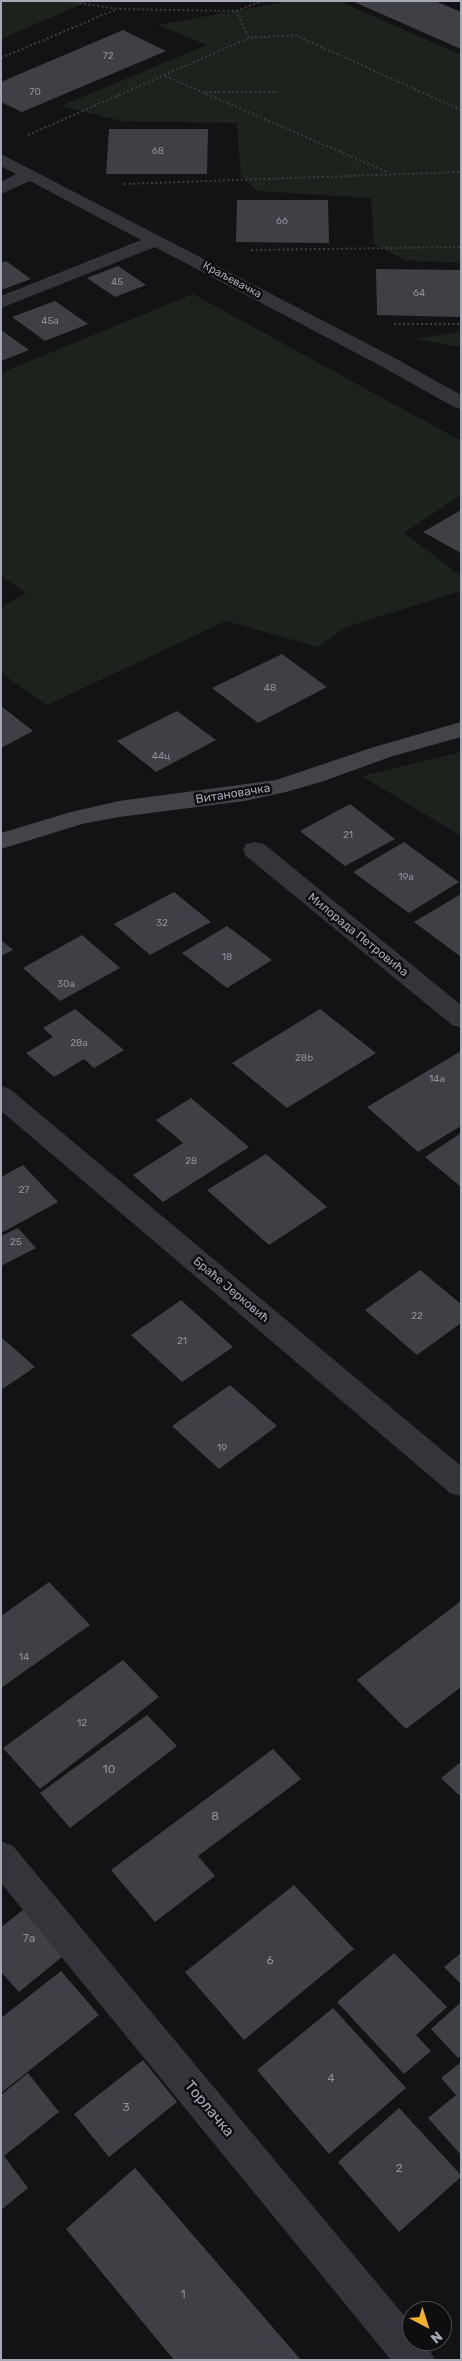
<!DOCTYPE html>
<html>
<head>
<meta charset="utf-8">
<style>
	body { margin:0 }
	#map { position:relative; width:462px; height:2361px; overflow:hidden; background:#131315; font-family:Rubik,sans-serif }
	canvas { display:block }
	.frame { position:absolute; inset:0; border:2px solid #a5aab6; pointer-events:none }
	.north { position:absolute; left:402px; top:2301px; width:50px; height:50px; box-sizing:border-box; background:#0e0e10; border:1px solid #4a4c52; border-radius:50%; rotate:140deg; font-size:14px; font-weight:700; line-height:20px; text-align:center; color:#a5aab6 }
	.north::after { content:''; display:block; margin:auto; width:18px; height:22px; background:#f3af2e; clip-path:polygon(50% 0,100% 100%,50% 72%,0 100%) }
</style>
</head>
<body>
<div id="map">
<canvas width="462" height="2361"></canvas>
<div class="frame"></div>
<div class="north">N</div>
</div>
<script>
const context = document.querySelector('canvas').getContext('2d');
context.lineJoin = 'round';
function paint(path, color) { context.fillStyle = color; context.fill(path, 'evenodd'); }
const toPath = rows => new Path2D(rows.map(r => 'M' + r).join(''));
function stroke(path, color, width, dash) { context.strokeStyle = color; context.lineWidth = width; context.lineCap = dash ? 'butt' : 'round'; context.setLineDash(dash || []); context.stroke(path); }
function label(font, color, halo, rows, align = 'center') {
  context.font = font + ' Rubik,sans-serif'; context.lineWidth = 5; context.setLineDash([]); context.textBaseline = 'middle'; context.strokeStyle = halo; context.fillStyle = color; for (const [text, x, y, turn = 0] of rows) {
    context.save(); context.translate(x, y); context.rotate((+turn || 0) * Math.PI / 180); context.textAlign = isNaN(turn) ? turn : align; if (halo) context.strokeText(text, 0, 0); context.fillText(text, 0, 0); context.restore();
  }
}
paint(toPath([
	[1,1,89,1,1,39],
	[290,1,339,1,461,55,461,263,404,260,374,244,371,198,257,191,241,176,237,123,122,121,61,106,207,45,157,25],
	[193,294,461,441,461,495,404,533,461,576,461,591,346,627,318,647,226,621,47,705,1,673,1,607,26,593,1,576,1,373],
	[461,331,461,347,415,339],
	[461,752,461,836,362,776]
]), '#1c231c');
paint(toPath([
	[352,1,435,1,461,12,461,49],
	[123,30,166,51,22,112,1,102,1,82],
	[109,129,208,129,207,174,106,174],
	[237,200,328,200,329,243,236,242],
	[6,261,31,279,1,290,1,263],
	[118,266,146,285,115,297,87,278],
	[376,269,461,270,461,317,377,315],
	[55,301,88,324,45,341,12,317],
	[1,330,29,350,1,361],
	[461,510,461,553,423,532],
	[282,654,327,687,258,723,212,688],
	[1,706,33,731,1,748],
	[177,711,216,740,156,772,117,741],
	[350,804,395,839,345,866,300,831],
	[404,842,459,882,409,913,353,872],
	[174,892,211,922,150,955,114,924],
	[461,894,461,957,414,922],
	[227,926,272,960,227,988,182,953],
	[82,935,120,968,60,1001,23,968],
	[1,940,13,950,1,956],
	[75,1009,124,1050,94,1068,84,1059,54,1077,26,1053,53,1037,43,1028],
	[320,1009,376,1053,287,1108,232,1063],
	[461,1051,461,1126,418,1152,367,1107],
	[191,1098,249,1147,163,1202,133,1175,183,1143,156,1120],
	[461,1133,461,1187,425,1157],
	[266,1154,327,1207,269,1245,207,1190],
	[23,1165,58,1202,1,1233,1,1177],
	[18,1228,36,1248,1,1266,1,1236],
	[420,1270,461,1304,461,1323,417,1355,365,1310],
	[181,1300,233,1347,182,1382,131,1335],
	[1,1337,35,1367,1,1390],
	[230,1385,277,1426,219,1469,172,1426],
	[49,1582,90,1625,1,1688,1,1616],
	[461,1601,461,1687,406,1729,357,1680],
	[123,1660,159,1697,40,1789,3,1748],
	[147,1715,177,1746,70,1828,40,1793],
	[273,1749,301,1779,198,1856,215,1876,155,1922,111,1870],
	[461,1762,461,1797,441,1778],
	[294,1885,354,1949,244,2040,185,1972],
	[27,1907,68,1952,19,1992,1,1972,1,1927],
	[394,1953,447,2007,416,2035,431,2051,404,2074,337,2002],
	[461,1953,461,1984,444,1967],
	[61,1971,99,2015,1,2093,1,2018],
	[461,2002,461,2055,458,2058,431,2029],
	[333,2008,406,2088,329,2154,257,2070],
	[143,2060,177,2102,109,2157,74,2114],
	[461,2062,461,2155,428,2118,456,2095,441,2078],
	[28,2073,59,2112,4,2156,28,2188,1,2210,1,2095],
	[399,2108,461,2175,461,2177,399,2232,338,2162],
	[135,2168,301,2360,174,2360,66,2229]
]), '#3f4045');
stroke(toPath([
	[66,1,118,9,236,11,263,1],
	[236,11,249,38,295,35,461,110],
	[1,58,117,9],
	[165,76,387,172],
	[205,92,277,92],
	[28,135,249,38],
	[124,184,461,172],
	[251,250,461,247],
	[394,324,461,324]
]), '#3a3c41', 2, [2, 2.5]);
paint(toPath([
	[1,154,393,357,461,395,461,409,454,407,379,365,155,247,1,308,1,296,141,240,30,181,1,194,1,182,16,174,1,166,1,154],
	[255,842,264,844,461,1005,461,1028,452,1025,246,856,243,850,246,844,255,842],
	[1,1086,10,1089,461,1466,461,1496,450,1493,1,1111,1,1086],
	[1,1841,13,1846,412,2325,412,2341,425,2341,435,2360,391,2360,1,1883,1,1841]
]), '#34353a');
paint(toPath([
	[461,722,461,737,390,757,324,781,286,792,244,801,119,817,82,824,1,849,1,833,71,812,119,801,276,780,374,747,461,722]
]), '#42444a');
label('10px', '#8c909a', null, [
	["72",108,56],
	["70",35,92],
	["68",158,151],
	["66",282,221],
	["45",117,282],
	["64",419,293],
	["45a",50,321],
	["48",270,688],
	["44ц",161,756],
	["21",348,835],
	["19a",406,877],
	["32",162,923],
	["18",227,957],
	["30a",66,984],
	["28a",79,1043],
	["28b",304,1058],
	["14a",437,1079],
	["28",191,1161],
	["27",24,1190],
	["25",16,1242],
	["22",417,1316],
	["21",182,1341],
	["19",222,1448],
	["14",24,1657],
	["12",82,1723]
]);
label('11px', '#a5aab6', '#0e0e10', [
	["Краљевачка",232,280,28]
]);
label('12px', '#a5aab6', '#0e0e10', [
	["Витановачка",233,794,-9],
	["Милорада Петровића",358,935,39],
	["Браће Јерковић",231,1290,40]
]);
label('12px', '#8c909a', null, [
	["10",109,1770],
	["8",215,1817],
	["7a",29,1939],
	["6",270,1961],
	["4",331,2079],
	["3",126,2108],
	["2",399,2169],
	["1",183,2295]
]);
label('15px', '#a5aab6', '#0e0e10', [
	["Торлачка",209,2109,50]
]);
</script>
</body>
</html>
